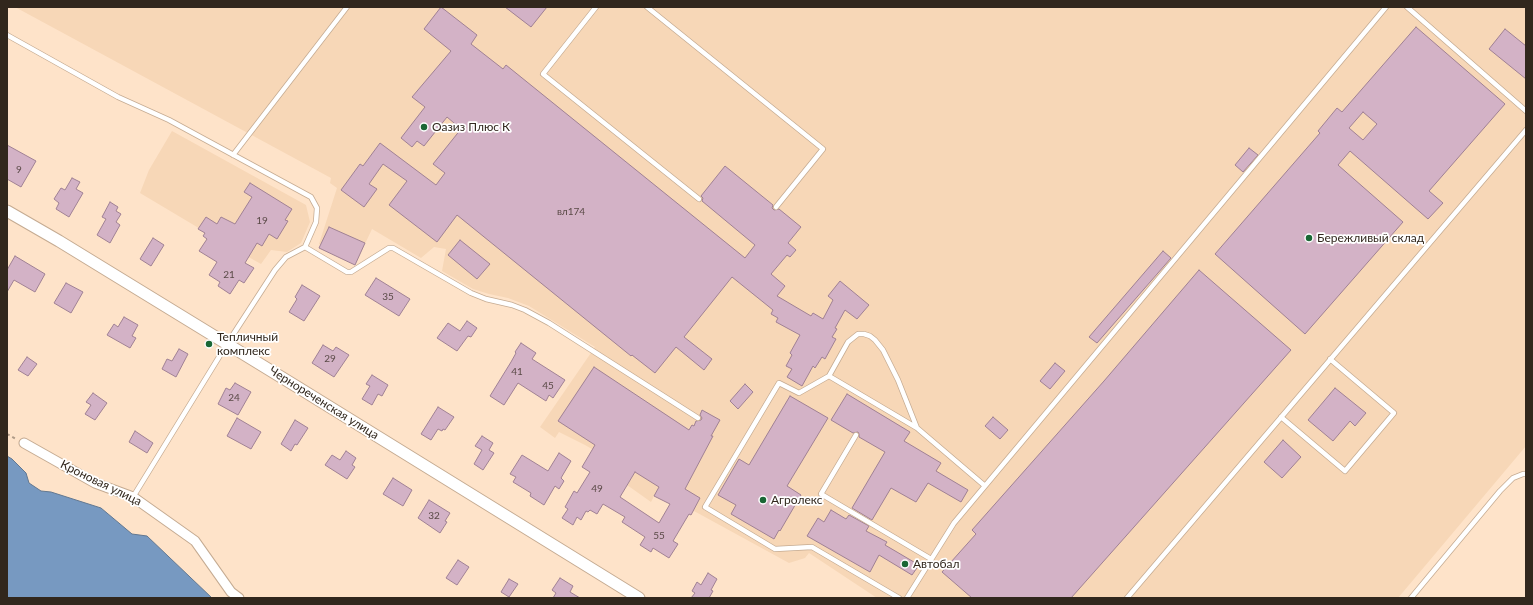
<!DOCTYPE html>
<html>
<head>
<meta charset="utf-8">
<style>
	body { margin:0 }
	#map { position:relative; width:1533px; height:605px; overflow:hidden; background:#fee3c9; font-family:Lato,sans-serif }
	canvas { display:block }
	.frame { position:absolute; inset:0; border:8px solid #31271d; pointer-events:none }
</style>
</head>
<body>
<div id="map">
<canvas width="1533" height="605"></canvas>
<div class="frame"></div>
</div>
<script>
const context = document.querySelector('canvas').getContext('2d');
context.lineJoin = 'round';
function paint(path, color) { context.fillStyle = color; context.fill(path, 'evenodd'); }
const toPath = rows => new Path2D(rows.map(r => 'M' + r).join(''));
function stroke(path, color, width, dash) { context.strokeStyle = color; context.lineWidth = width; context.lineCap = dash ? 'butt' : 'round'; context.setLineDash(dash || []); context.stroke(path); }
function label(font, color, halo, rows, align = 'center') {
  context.font = font + ' Lato,sans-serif'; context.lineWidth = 3.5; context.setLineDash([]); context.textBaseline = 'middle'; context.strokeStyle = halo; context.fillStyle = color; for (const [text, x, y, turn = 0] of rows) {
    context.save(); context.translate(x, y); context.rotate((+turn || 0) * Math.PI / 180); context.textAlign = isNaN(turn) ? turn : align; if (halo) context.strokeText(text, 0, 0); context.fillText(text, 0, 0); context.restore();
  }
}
paint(toPath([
	[15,7,1526,7,1526,446,1398,598,877,598,809,553,805,558,789,563,694,511,691,515,654,496,651,502,627,485,633,476,626,472,625,468,585,445,559,432,555,438,540,427,595,347,529,306,508,298,489,294,473,289,442,271,446,249,434,247,421,258,372,229,355,265,319,248,321,245,319,244,337,188,330,183,331,178],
	[172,131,306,205,310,222,301,243,287,252,271,250,261,264,245,255,199,251,207,239,203,236,205,233,197,227,140,193,149,170]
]), '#f7d7b7');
const water = toPath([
	[7,456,12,459,26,473,29,483,41,491,51,492,101,508,132,534,147,536,212,598,7,598,7,456]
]);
paint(water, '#7799c1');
stroke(water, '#627790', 1);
const building = toPath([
	[441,7,477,35,471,44,503,69,506,65,745,258,755,245,702,201,703,198,701,196,725,166,773,205,772,208,774,210,779,209,801,227,788,243,796,250,790,257,787,255,771,274,785,286,777,296,811,316,813,313,823,319,833,300,828,296,840,281,869,305,857,319,845,310,835,328,837,329,832,337,836,339,825,359,822,357,815,368,813,366,802,386,787,377,792,369,786,366,792,355,790,353,800,335,776,322,778,318,771,314,773,310,732,277,684,337,712,359,704,370,676,347,655,373,632,355,631,356,457,215,437,242,389,205,407,181,383,164,369,184,377,189,364,207,341,190,360,164,363,166,380,143,436,185,445,173,433,164,461,129,447,117,424,146,417,141,412,147,401,138,425,107,412,97,451,51,424,29,441,7],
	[505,7,547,7,531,27,505,7],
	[1416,27,1505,104,1429,191,1443,203,1428,219,1350,151,1338,165,1403,222,1305,334,1215,254,1320,133,1318,131,1337,108,1342,112,1416,27],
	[1363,112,1377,124,1363,140,1349,128,1363,112],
	[1505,29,1526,46,1526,79,1489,49,1505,29],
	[7,145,36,161,21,187,7,179,7,145],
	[1249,148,1258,155,1243,172,1235,165,1249,148],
	[72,178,80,182,76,189,83,193,69,217,56,209,59,203,54,199,61,188,65,190,72,178],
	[250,183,292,209,285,220,288,221,277,239,269,234,262,246,257,243,245,263,254,268,244,283,239,280,230,294,218,286,220,282,209,275,217,262,199,251,207,239,203,236,205,233,198,229,206,217,217,224,221,217,235,224,252,197,244,192,250,183],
	[110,202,118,207,116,211,121,214,116,222,120,225,110,243,97,235,106,219,102,217,110,202],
	[329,227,365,243,355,265,319,248,329,227],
	[153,238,164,245,151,266,140,259,153,238],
	[460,240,490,264,477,279,448,255,460,240],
	[1163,251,1171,258,1097,343,1089,337,1163,251],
	[15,256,45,274,35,292,14,280,7,292,7,270,15,256],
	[1199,270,1291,350,1071,598,972,598,942,572,976,534,972,530,1104,381,1199,270],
	[376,278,410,299,399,316,365,295,376,278],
	[66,283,83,292,71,313,54,303,66,283],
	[302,285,320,296,304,321,289,312,297,299,295,297,302,285],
	[124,317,138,325,132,336,136,338,130,348,107,335,114,324,118,327,124,317],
	[467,321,477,328,471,337,468,336,457,351,437,338,448,323,460,331,467,321],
	[521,343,536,353,532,359,565,380,553,398,549,395,546,401,518,383,504,405,490,396,511,362,516,353,515,352,521,343],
	[323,345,333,351,336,347,349,355,334,377,312,363,323,345],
	[179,349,188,354,176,377,162,369,167,359,172,361,179,349],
	[27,357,37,364,28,376,18,370,27,357],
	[1055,363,1065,371,1050,389,1040,381,1055,363],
	[594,367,689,430,692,425,694,426,696,421,701,420,702,418,700,415,702,410,720,420,711,436,713,436,685,489,700,498,691,515,689,514,673,541,678,544,669,558,653,548,651,552,640,545,645,537,622,522,625,517,603,504,597,514,590,510,588,512,586,511,581,520,577,517,573,525,562,518,568,509,565,507,574,491,577,493,590,472,582,467,595,445,558,421,594,367],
	[635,472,659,487,654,496,670,504,659,523,620,497,635,472],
	[372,375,388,385,382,396,378,394,372,405,362,399,370,386,366,384,372,375],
	[235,383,251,392,238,415,218,404,226,388,230,390,235,383],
	[745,384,753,392,738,409,730,401,745,384],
	[1335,388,1366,413,1355,426,1350,421,1333,441,1308,420,1335,388],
	[93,393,107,403,95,420,85,414,91,405,86,402,93,393],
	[847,394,910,432,904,441,941,463,936,471,968,490,961,502,928,483,916,502,891,488,872,520,852,508,885,452,859,437,859,434,858,432,853,433,831,420,847,394],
	[790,396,828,418,787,486,801,495,780,531,779,530,774,539,731,514,736,505,718,495,739,459,749,465,790,396],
	[438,407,454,417,445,430,443,429,442,431,438,429,431,440,421,434,438,407],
	[993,417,1008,430,1000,439,985,426,993,417],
	[237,418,261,432,251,449,227,436,237,418],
	[295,420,308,428,297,445,295,444,291,451,281,444,295,420],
	[135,431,153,443,147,453,129,442,135,431],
	[482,436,493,443,489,450,494,453,483,470,474,464,482,450,475,446,482,436],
	[1283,440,1301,457,1282,478,1264,462,1283,440],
	[346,451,356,458,352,465,355,467,347,479,325,465,332,455,340,460,346,451],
	[559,453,571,461,561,478,564,481,559,489,555,486,544,505,530,496,531,493,513,482,516,477,510,474,522,455,548,471,559,453],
	[393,478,412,490,403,506,383,494,393,478],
	[429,500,450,513,445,521,447,522,440,533,418,518,429,500],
	[831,510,846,519,849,515,869,526,866,531,887,542,885,545,919,565,912,575,879,555,870,572,807,536,818,518,824,522,831,510],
	[458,560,469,567,457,585,446,578,458,560],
	[708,573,717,579,711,590,713,591,709,598,691,598,695,593,692,591,697,582,701,585,708,573],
	[560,578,573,586,570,592,580,598,553,598,556,593,552,590,560,578],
	[509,579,518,584,509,597,501,592,509,579]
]);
paint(building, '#d3b2c6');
stroke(building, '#a08194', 1);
const service = toPath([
	[596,7,543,74,699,199],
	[647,7,823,149,776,207],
	[1407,7,1526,111],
	[7,35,118,97,169,120,311,197,317,208,316,222,305,247,286,257,275,270,227,344,133,497],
	[233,155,347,7],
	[305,247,347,272,351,272,389,248,393,248,471,293,486,299,512,305,525,310,549,323,698,418],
	[829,376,848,342,858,334,864,334,870,336,875,340,883,350,898,380,917,428],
	[1281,417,1345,471,1394,413,1330,359],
	[856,435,821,494,931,559],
	[899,598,812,547,775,549,705,507,779,383,799,393,829,376,917,428,985,486],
	[907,598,954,523,1386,7],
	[1127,598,1526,130],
	[1411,598,1500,491,1513,478,1523,474,1526,474]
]);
const minor = toPath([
	[24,443,95,483,133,497,195,541,231,592,239,598]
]);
const tertiary = toPath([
	[7,211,59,241,299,388,639,598]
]);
stroke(service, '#c5ab92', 6);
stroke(minor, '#c5ab92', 11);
stroke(tertiary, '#c5ab92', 13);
stroke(toPath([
	[7,434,16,439]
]), '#af9b87', 2, [3, 3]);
stroke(service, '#fff', 4.5);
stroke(minor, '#fff', 9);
stroke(tertiary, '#fff', 11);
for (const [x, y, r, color] of [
	[424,127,4,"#1a6735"],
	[1309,238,4,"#1a6735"],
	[209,344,4,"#1a6735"],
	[763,500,4,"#1a6735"],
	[905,564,4,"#1a6735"]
]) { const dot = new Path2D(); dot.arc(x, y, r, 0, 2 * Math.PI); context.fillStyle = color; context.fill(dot); stroke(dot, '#fff', 1.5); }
label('10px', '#5a4a47', null, [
	["9",19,170],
	["вл174",571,212],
	["19",262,221],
	["21",229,275],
	["35",388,297],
	["29",330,359],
	["41",517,372],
	["45",548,386],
	["24",234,398],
	["49",597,489],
	["32",434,516],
	["55",659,536]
]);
label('12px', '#31271d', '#fff', [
	["Оазиз Плюс К",432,127],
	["Бережливый склад",1317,238],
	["Тепличный",217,337],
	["комплекс",217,351],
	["Агролекс",771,500],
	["Автобал",913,564]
], 'left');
label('12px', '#31271d', '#fff', [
	["Чернореченская улица",324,403,32],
	["Кроновая улица",101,483,26]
]);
</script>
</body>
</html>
